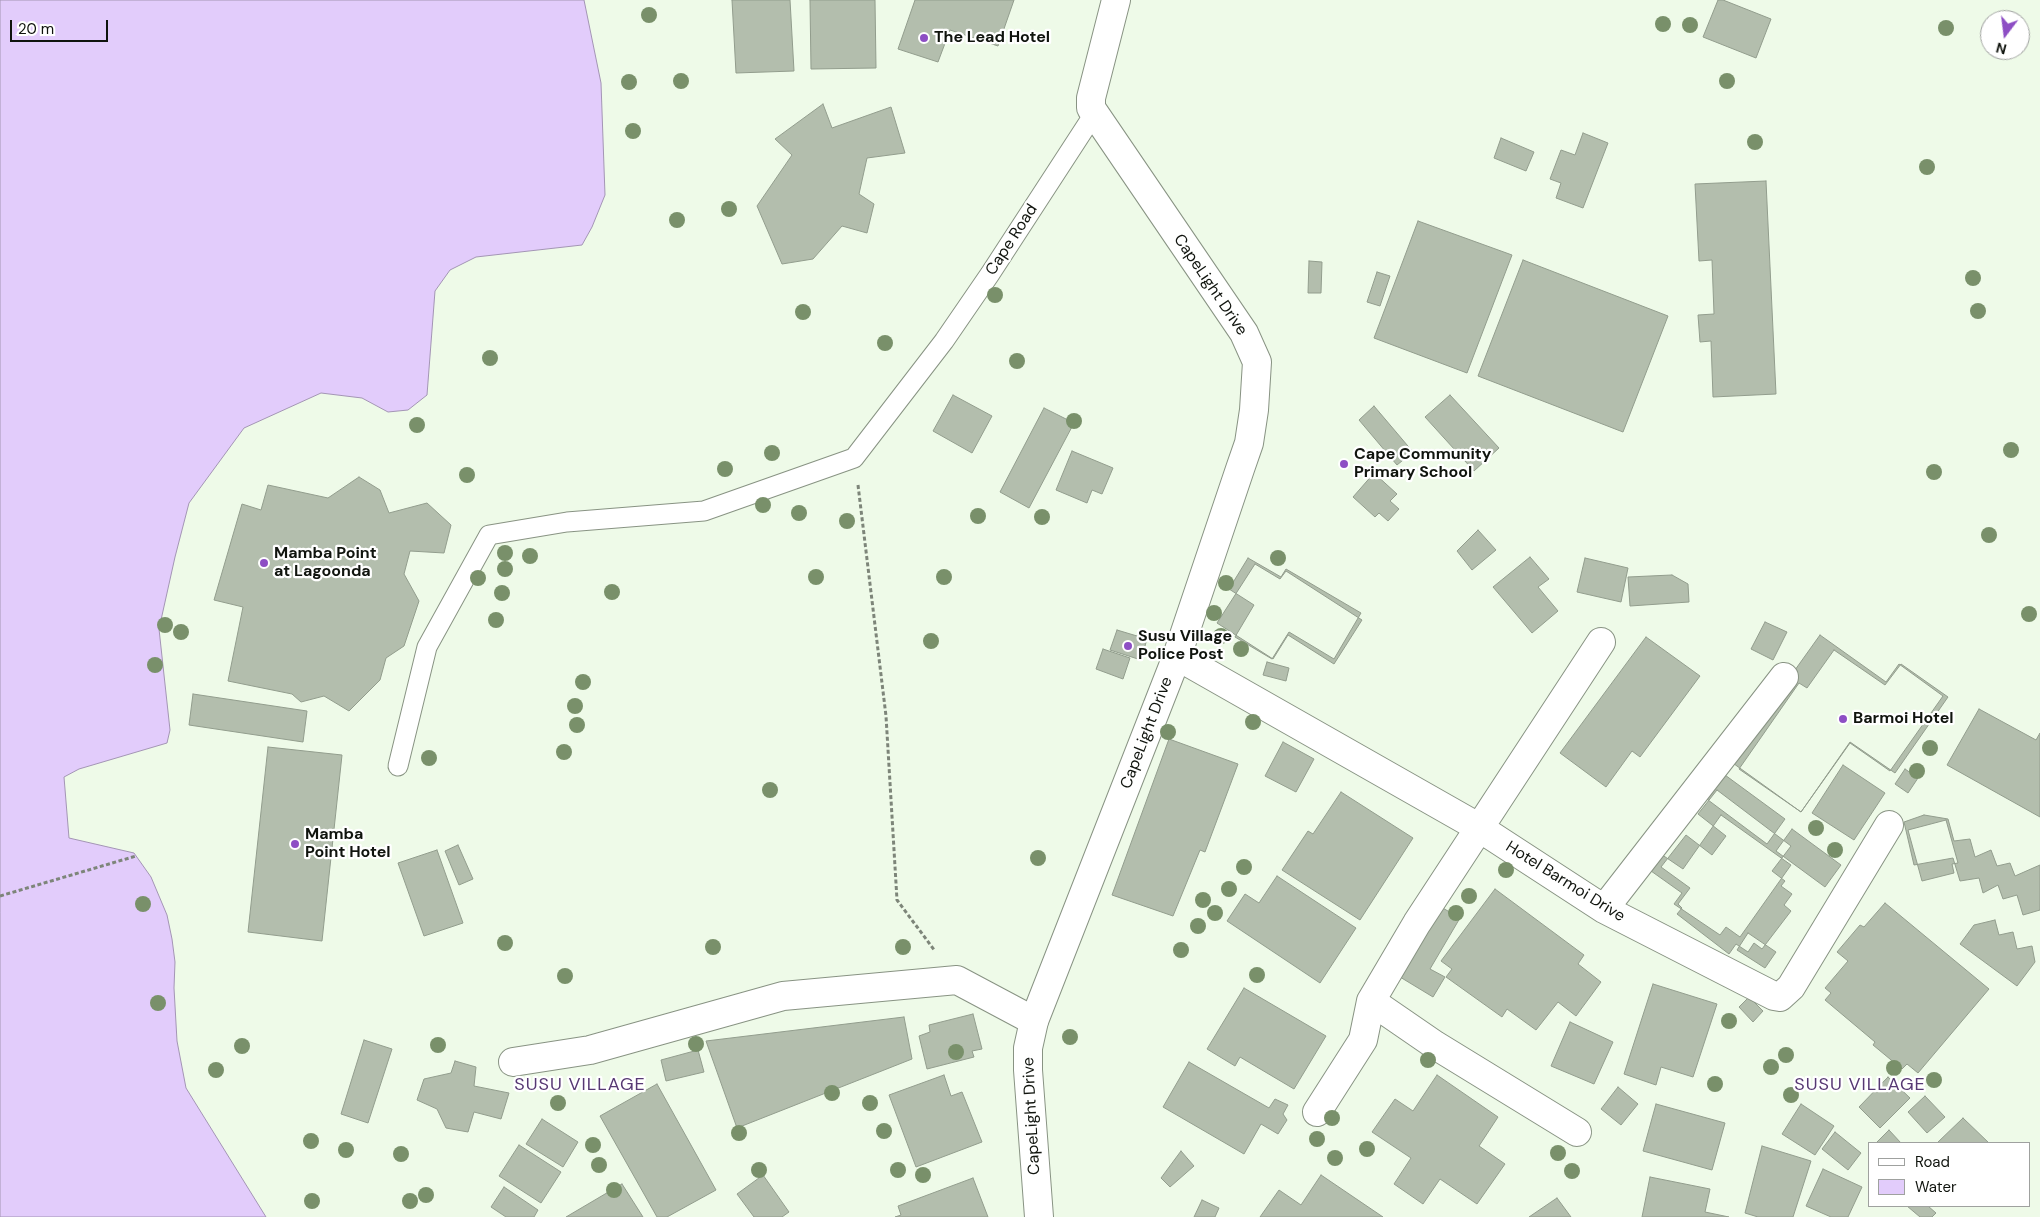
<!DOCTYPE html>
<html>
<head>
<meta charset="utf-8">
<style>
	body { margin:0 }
	#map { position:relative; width:2040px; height:1217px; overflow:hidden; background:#eefae8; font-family:"DM Sans",sans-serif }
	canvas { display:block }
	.legend { position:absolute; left:1868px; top:1142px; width:162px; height:65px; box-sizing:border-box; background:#fff; border:1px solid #9fa19f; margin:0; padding:6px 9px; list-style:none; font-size:15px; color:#10140e }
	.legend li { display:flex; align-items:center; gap:10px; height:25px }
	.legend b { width:25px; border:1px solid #9fa19f }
	.north { position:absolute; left:1980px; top:10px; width:50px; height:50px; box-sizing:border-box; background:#fff; border:1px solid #9fa19f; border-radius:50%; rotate:195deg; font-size:14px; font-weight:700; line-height:20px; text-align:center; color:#10140e }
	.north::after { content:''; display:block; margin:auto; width:18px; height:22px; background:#8d4ec4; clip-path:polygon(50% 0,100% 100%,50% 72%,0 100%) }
	.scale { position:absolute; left:10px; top:20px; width:98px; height:22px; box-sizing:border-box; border:2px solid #10140e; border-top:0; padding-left:6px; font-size:15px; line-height:18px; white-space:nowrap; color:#10140e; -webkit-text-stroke:4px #fff; paint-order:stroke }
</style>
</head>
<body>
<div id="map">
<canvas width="2040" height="1217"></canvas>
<ul class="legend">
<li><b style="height:6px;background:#fff"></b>Road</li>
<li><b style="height:14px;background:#e2ccfb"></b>Water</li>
</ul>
<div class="north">N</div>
<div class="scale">20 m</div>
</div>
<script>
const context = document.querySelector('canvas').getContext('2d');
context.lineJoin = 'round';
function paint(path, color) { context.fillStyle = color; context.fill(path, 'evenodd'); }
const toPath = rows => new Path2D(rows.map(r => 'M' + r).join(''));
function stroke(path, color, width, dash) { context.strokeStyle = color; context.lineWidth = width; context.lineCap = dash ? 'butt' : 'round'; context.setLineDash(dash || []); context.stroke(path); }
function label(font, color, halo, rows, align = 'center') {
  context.font = font + ' "DM Sans",sans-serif'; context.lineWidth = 4.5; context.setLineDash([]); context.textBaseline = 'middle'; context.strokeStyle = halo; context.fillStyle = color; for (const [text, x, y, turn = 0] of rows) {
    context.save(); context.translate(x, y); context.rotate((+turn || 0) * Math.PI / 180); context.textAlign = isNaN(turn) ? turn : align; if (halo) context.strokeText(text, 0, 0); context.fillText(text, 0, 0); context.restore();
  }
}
const water = toPath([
	[0,0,584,0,601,83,605,195,592,227,582,245,476,257,450,270,435,291,427,395,408,410,388,412,362,398,321,393,244,428,189,503,175,557,159,629,170,730,167,743,79,769,64,777,69,838,134,853,151,877,167,915,172,939,175,962,174,988,177,1041,186,1088,266,1217,0,1217,0,0]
]);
paint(water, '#e2ccfb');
stroke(water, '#a395b4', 1);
const building = toPath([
	[732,0,790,0,794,71,736,73,732,0],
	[810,0,875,0,876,68,811,69,810,0],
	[915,0,1014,0,998,46,950,30,938,62,898,49,915,0],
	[1718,0,1723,0,1771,19,1756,58,1703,37,1718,0],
	[823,104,832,128,891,107,905,153,867,158,859,194,874,204,867,233,842,226,813,259,782,264,757,206,792,155,775,139,823,104],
	[1583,133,1608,143,1583,208,1556,198,1561,183,1550,179,1561,150,1575,155,1583,133],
	[1501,138,1534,152,1526,171,1494,158,1501,138],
	[1766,181,1776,394,1713,397,1711,341,1700,342,1698,315,1714,314,1712,260,1699,261,1695,184,1766,181],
	[1418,221,1512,255,1467,373,1374,338,1418,221],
	[1523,260,1668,316,1623,432,1478,376,1523,260],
	[1309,261,1322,262,1321,293,1308,293,1309,261],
	[1377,272,1390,276,1380,306,1367,302,1377,272],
	[953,395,992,416,972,453,933,431,953,395],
	[1450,395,1499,448,1474,471,1425,417,1450,395],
	[1374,406,1413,452,1397,465,1359,420,1374,406],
	[1044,408,1074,423,1029,508,1000,492,1044,408],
	[1072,451,1113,468,1102,494,1092,490,1087,503,1056,490,1072,451],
	[1374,473,1397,494,1390,501,1399,509,1388,521,1379,513,1375,517,1353,497,1374,473],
	[359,477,380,490,389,513,427,503,451,525,444,553,410,551,404,574,419,601,404,646,386,658,380,680,349,711,324,696,301,702,292,694,228,681,243,607,214,600,242,504,261,510,268,485,328,498,359,477],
	[1478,530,1496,550,1472,570,1457,551,1478,530],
	[1530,557,1549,579,1538,587,1558,611,1532,633,1493,587,1530,557],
	[1248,558,1281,577,1286,569,1361,613,1334,659,1289,632,1272,659,1235,637,1254,605,1229,589,1248,558],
	[1585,558,1628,568,1621,602,1577,592,1585,558],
	[1255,564,1280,579,1286,571,1362,620,1334,664,1288,635,1273,659,1217,623,1255,564],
	[1672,575,1688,584,1689,602,1630,606,1628,577,1672,575],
	[1765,622,1787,632,1773,660,1751,649,1765,622],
	[1117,630,1147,639,1141,660,1110,650,1117,630],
	[1820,635,1886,682,1899,664,1943,696,1890,771,1850,743,1801,812,1730,761,1820,635],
	[1646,637,1700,676,1640,757,1632,751,1606,787,1560,753,1646,637],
	[1103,649,1130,658,1123,679,1096,669,1103,649],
	[1834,650,1885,685,1901,664,1948,697,1895,773,1850,742,1801,812,1739,769,1799,683,1807,688,1834,650],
	[1267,662,1289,668,1286,681,1263,675,1267,662],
	[193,694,307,711,303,742,189,725,193,694],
	[1979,709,2036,740,2040,733,2040,817,1947,765,1979,709],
	[1169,739,1238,764,1205,852,1200,850,1173,916,1112,895,1169,739],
	[1283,742,1314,759,1296,792,1265,776,1283,742],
	[268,747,342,755,322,941,248,932,268,747],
	[1710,764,1785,819,1767,844,1692,788,1710,764],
	[1843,765,1885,793,1854,840,1812,813,1843,765],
	[1905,769,1918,778,1908,793,1895,784,1905,769],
	[1717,790,1791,846,1772,871,1785,881,1781,886,1792,894,1784,905,1791,911,1762,949,1754,943,1748,952,1736,944,1729,954,1677,914,1682,908,1678,904,1690,888,1661,867,1686,835,1712,855,1726,836,1698,814,1717,790],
	[1341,792,1413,838,1360,920,1282,870,1308,831,1313,834,1341,792],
	[1721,815,1791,865,1740,937,1726,927,1720,935,1674,904,1682,893,1644,866,1655,850,1683,869,1721,815],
	[1924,815,1948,819,1954,841,1970,839,1975,857,1991,850,1997,866,2010,863,2015,876,2040,865,2040,910,2023,915,2017,895,2003,899,1998,885,1983,893,1979,878,1960,881,1953,858,1914,865,1904,822,1924,815],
	[1946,820,1958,863,1952,864,1954,873,1922,881,1908,830,1946,820],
	[1792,829,1841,865,1825,887,1776,851,1792,829],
	[458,845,473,879,459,885,445,851,458,845],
	[437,850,463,923,424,936,398,863,437,850],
	[1277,876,1356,928,1320,983,1227,921,1245,894,1259,903,1277,876],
	[1495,889,1584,955,1578,964,1601,982,1576,1016,1558,1002,1536,1030,1507,1009,1502,1017,1446,977,1452,969,1441,961,1495,889],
	[1885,903,1989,989,1918,1073,1907,1064,1902,1069,1873,1045,1875,1042,1825,1000,1831,993,1825,988,1848,961,1837,952,1860,925,1864,927,1885,903],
	[1441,907,1460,918,1430,969,1445,977,1433,997,1400,977,1441,907],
	[1995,920,1999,935,2013,932,2017,949,2032,946,2035,962,2017,986,1960,944,1974,925,1995,920],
	[1748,933,1776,952,1765,968,1737,950,1748,933],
	[1653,984,1717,1004,1693,1077,1661,1067,1656,1085,1624,1074,1653,984],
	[1244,988,1326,1036,1294,1089,1240,1057,1235,1066,1207,1049,1244,988],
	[1749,997,1763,1011,1753,1022,1739,1007,1749,997],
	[973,1014,982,1049,972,1051,974,1057,927,1069,919,1036,930,1032,929,1025,973,1014],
	[904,1017,912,1059,737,1128,706,1041,904,1017],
	[1570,1022,1613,1042,1594,1084,1551,1066,1570,1022],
	[364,1040,392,1049,368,1123,341,1114,364,1040],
	[698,1050,704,1072,666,1081,661,1060,698,1050],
	[455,1061,476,1067,474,1086,509,1093,501,1119,474,1112,468,1132,446,1128,437,1109,417,1100,424,1079,451,1073,455,1061],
	[1189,1062,1269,1108,1275,1099,1288,1105,1283,1114,1287,1120,1278,1134,1261,1124,1244,1154,1163,1107,1189,1062],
	[944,1075,951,1096,962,1092,982,1142,916,1167,889,1095,944,1075],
	[1437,1075,1498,1117,1479,1146,1505,1164,1477,1204,1440,1179,1423,1204,1394,1184,1411,1158,1372,1132,1395,1099,1413,1111,1437,1075],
	[1888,1077,1910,1098,1880,1128,1859,1107,1888,1077],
	[657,1084,716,1190,667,1217,657,1217,600,1116,657,1084],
	[1618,1087,1638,1104,1621,1125,1601,1109,1618,1087],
	[1925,1096,1945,1117,1927,1133,1908,1112,1925,1096],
	[1656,1104,1725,1123,1712,1170,1643,1151,1656,1104],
	[1801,1104,1834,1126,1815,1155,1782,1134,1801,1104],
	[1963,1118,1989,1143,1937,1143,1963,1118],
	[542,1119,578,1142,563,1167,526,1144,542,1119],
	[1889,1130,1901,1143,1876,1143,1889,1130],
	[1835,1132,1861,1153,1848,1170,1822,1149,1835,1132],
	[519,1145,561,1172,541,1203,499,1176,519,1145],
	[1762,1146,1811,1161,1793,1217,1758,1217,1745,1213,1762,1146],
	[1181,1151,1194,1166,1170,1187,1161,1178,1181,1151],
	[1823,1169,1862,1187,1848,1217,1831,1217,1806,1206,1823,1169],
	[763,1175,789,1212,782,1217,754,1217,737,1194,763,1175],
	[1321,1175,1383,1217,1260,1217,1279,1190,1301,1205,1321,1175],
	[1650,1177,1710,1189,1705,1212,1729,1217,1642,1217,1650,1177],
	[973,1178,988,1217,895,1217,901,1215,898,1206,973,1178],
	[622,1184,643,1217,566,1217,622,1184],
	[504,1187,538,1210,534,1217,506,1217,491,1207,504,1187],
	[1557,1198,1571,1217,1529,1217,1557,1198],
	[1202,1200,1219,1208,1215,1217,1194,1217,1202,1200],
	[1907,1206,1928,1206,1936,1213,1932,1217,1920,1217,1907,1206]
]);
paint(building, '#b3bead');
stroke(building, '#929d8d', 1);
const lane = toPath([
	[398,766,427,647,489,535,567,522,704,511,854,458,944,341,990,274,1094,114]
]);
const street = toPath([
	[1177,656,1478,827,1604,909,1774,996,1780,997,1791,987,1889,825],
	[1604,909,1784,677],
	[1371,1001,1435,1045,1577,1132],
	[513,1062,590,1050,783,996,957,980,1034,1021],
	[1317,1112,1363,1040,1371,1001,1417,923,1601,642]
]);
const secondary = toPath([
	[1039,1217,1028,1070,1028,1048,1034,1021,1177,656,1240,469,1249,443,1254,410,1257,362,1244,333,1091,108,1091,98,1116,0]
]);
stroke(lane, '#889383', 21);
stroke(street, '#889383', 30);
stroke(secondary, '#889383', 30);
stroke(toPath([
	[858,485,886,716,897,900,935,951],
	[0,896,136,856]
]), '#7d8579', 3, [4, 2.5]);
stroke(lane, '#fff', 19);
stroke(street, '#fff', 28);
stroke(secondary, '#fff', 28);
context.fillStyle = '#79906a';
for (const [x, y] of [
	[649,15],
	[1663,24],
	[1690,25],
	[1946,28],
	[681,81],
	[1727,81],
	[629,82],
	[633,131],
	[1755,142],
	[1927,167],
	[729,209],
	[677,220],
	[1973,278],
	[995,295],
	[1978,311],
	[803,312],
	[885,343],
	[490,358],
	[1017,361],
	[1074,421],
	[417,425],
	[2011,450],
	[772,453],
	[725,469],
	[1934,472],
	[467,475],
	[763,505],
	[799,513],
	[978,516],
	[1042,517],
	[847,521],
	[1989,535],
	[505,553],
	[530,556],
	[1278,558],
	[505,569],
	[816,577],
	[944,577],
	[478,578],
	[1226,583],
	[612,592],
	[502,593],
	[1214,613],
	[2029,614],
	[496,620],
	[165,625],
	[181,632],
	[1221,636],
	[931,641],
	[1241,649],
	[155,665],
	[583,682],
	[575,706],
	[1253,722],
	[577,725],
	[1168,732],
	[1930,748],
	[564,752],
	[429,758],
	[1917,771],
	[770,790],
	[1816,828],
	[1835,850],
	[1038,858],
	[1244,867],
	[1506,870],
	[1229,889],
	[1469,896],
	[1203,900],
	[143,904],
	[1215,913],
	[1456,913],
	[1198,926],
	[505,943],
	[713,947],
	[903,947],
	[1181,950],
	[1257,975],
	[565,976],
	[158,1003],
	[1729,1021],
	[1070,1037],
	[696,1044],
	[438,1045],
	[242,1046],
	[956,1052],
	[1786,1055],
	[1428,1060],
	[1771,1067],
	[1894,1068],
	[216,1070],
	[1934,1080],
	[1715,1084],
	[832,1093],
	[1791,1095],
	[558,1103],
	[870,1103],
	[1332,1118],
	[884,1131],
	[739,1133],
	[1317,1139],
	[311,1141],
	[593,1145],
	[1367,1149],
	[346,1150],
	[1558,1153],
	[401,1154],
	[1335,1158],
	[599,1165],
	[759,1170],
	[898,1170],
	[1572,1171],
	[923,1175],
	[614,1190],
	[426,1195],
	[312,1201],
	[410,1201]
]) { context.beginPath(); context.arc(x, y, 8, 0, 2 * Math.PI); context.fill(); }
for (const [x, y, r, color] of [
	[924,38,5,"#8d4ec4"],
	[1344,464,5,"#8d4ec4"],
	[264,563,5,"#8d4ec4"],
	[1128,646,5,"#8d4ec4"],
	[1843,719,5,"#8d4ec4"],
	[295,844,5,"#8d4ec4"]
]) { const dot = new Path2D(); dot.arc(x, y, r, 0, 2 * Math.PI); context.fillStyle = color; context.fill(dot); stroke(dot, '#fff', 2); }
label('bold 16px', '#10140e', '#fff', [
	["The Lead Hotel",934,38],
	["Cape Community",1354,455],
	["Primary School",1354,473],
	["Mamba Point",274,554],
	["at Lagoonda",274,572],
	["Susu Village",1138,637],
	["Police Post",1138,655],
	["Barmoi Hotel",1853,719],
	["Mamba",305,835],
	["Point Hotel",305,853]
], 'left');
label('16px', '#10140e', '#fff', [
	["Cape Road",1012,240,-57],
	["CapeLight Drive",1210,285,56],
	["CapeLight Drive",1147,733,-69],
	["Hotel Barmoi Drive",1565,882,32],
	["CapeLight Drive",1032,1116,-93]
]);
context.letterSpacing = '1px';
label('18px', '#563873', '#fff', [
	["SUSU VILLAGE",580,1085],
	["SUSU VILLAGE",1860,1085]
]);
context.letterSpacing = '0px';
</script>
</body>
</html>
